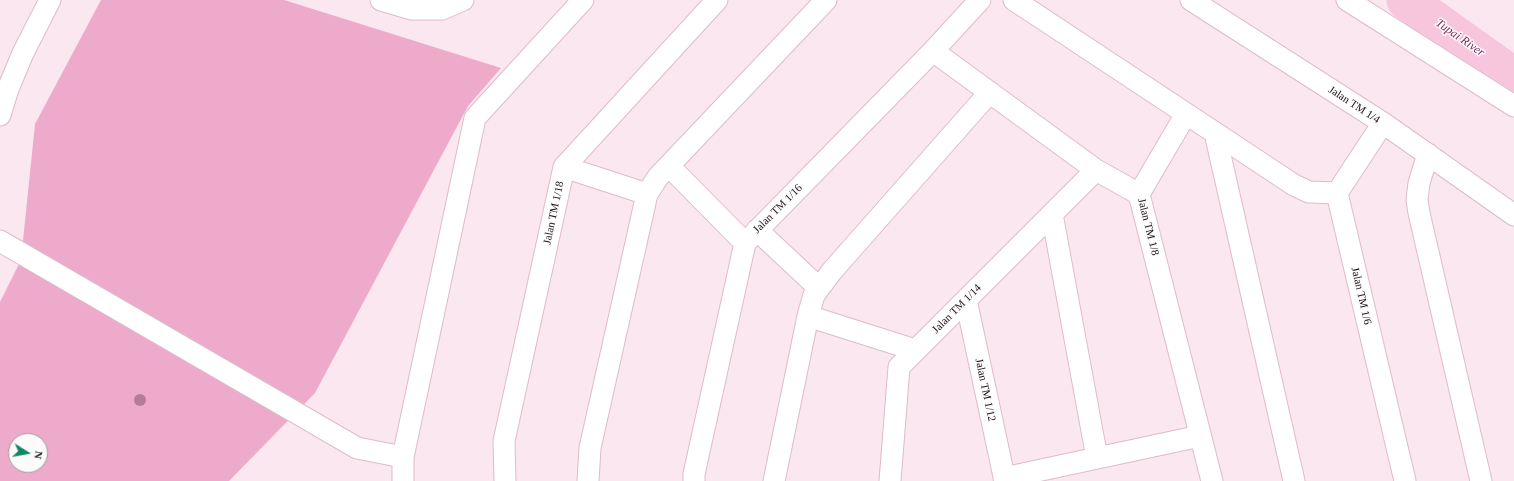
<!DOCTYPE html>
<html>
<head>
<meta charset="utf-8">
<style>
	body { margin:0 }
	#map { position:relative; width:1514px; height:481px; overflow:hidden; background:#fbe7f0; font-family:"Times New Roman",serif }
	canvas { display:block }
	.north { position:absolute; left:8px; top:433px; width:40px; height:40px; box-sizing:border-box; background:#fbfbfb; border:1px solid #a39ea0; border-radius:50%; rotate:101deg; font-size:11px; font-weight:700; line-height:16px; text-align:center; color:#1e1318 }
	.north::after { content:''; display:block; margin:auto; width:14px; height:18px; background:#128768; clip-path:polygon(50% 0,100% 100%,50% 72%,0 100%) }
</style>
</head>
<body>
<div id="map">
<canvas width="1514" height="481"></canvas>
<div class="north">N</div>
</div>
<script>
const context = document.querySelector('canvas').getContext('2d');
context.lineJoin = 'round';
function paint(path, color) { context.fillStyle = color; context.fill(path, 'evenodd'); }
const toPath = rows => new Path2D(rows.map(r => 'M' + r).join(''));
function stroke(path, color, width, dash) { context.strokeStyle = color; context.lineWidth = width; context.lineCap = dash ? 'butt' : 'round'; context.setLineDash(dash || []); context.stroke(path); }
function label(font, color, halo, rows, align = 'center') {
  context.font = font + ' "Times New Roman",serif'; context.lineWidth = 3; context.setLineDash([]); context.textBaseline = 'middle'; context.strokeStyle = halo; context.fillStyle = color; for (const [text, x, y, turn = 0] of rows) {
    context.save(); context.translate(x, y); context.rotate((+turn || 0) * Math.PI / 180); context.textAlign = isNaN(turn) ? turn : align; if (halo) context.strokeText(text, 0, 0); context.fillText(text, 0, 0); context.restore();
  }
}
paint(toPath([
	[101,0,284,0,501,68,468,106,315,393,229,481,0,481,0,302,21,260,35,124],
	[16,441,40,441,40,465,16,465]
]), '#edaacb');
stroke(toPath([
	[1406,0,1514,77]
]), '#f7c6dd', 39);
const minor = toPath([
	[381,0,411,9,442,9,463,0],
	[1014,0,1294,185,1309,192,1337,193],
	[1191,0,1383,123,1514,215],
	[1347,0,1514,106],
	[933,51,1096,170,1139,194,1212,481],
	[0,115,8,89,23,53,50,0],
	[1383,123,1337,193,1405,481],
	[1215,133,1294,481],
	[1428,154,1419,183,1417,200,1419,213,1481,481],
	[669,166,745,243],
	[564,167,647,194],
	[1139,194,1186,114],
	[1052,214,1097,458],
	[757,230,819,288],
	[0,241,357,448,403,457],
	[966,300,1005,481],
	[808,316,915,350],
	[1004,478,1200,436],
	[403,481,403,457,475,118,583,0],
	[505,481,504,441,564,167,717,0],
	[588,481,590,448,647,194,658,177,826,0],
	[694,481,694,474,745,243,933,51,980,0],
	[774,481,808,316,814,295,832,271,990,92],
	[890,481,899,367,1096,170]
]);
stroke(minor, '#dcbccb', 23);
stroke(minor, '#fff', 21);
context.fillStyle = '#b67b9c';
for (const [x, y] of [
	[140,400]
]) { context.beginPath(); context.arc(x, y, 6, 0, 2 * Math.PI); context.fill(); }
label('11px', '#1e1318', '#fbfbfb', [
	["Jalan TM 1/4",1354,105,33],
	["Jalan TM 1/16",778,209,-45],
	["Jalan TM 1/18",554,213,-78],
	["Jalan TM 1/8",1148,227,76],
	["Jalan TM 1/6",1361,296,77],
	["Jalan TM 1/14",957,309,-45],
	["Jalan TM 1/12",985,390,78]
]);
label('italic 12px', '#7e2459', '#fbfbfb', [
	["Tupai River",1460,38,35]
]);
</script>
</body>
</html>
